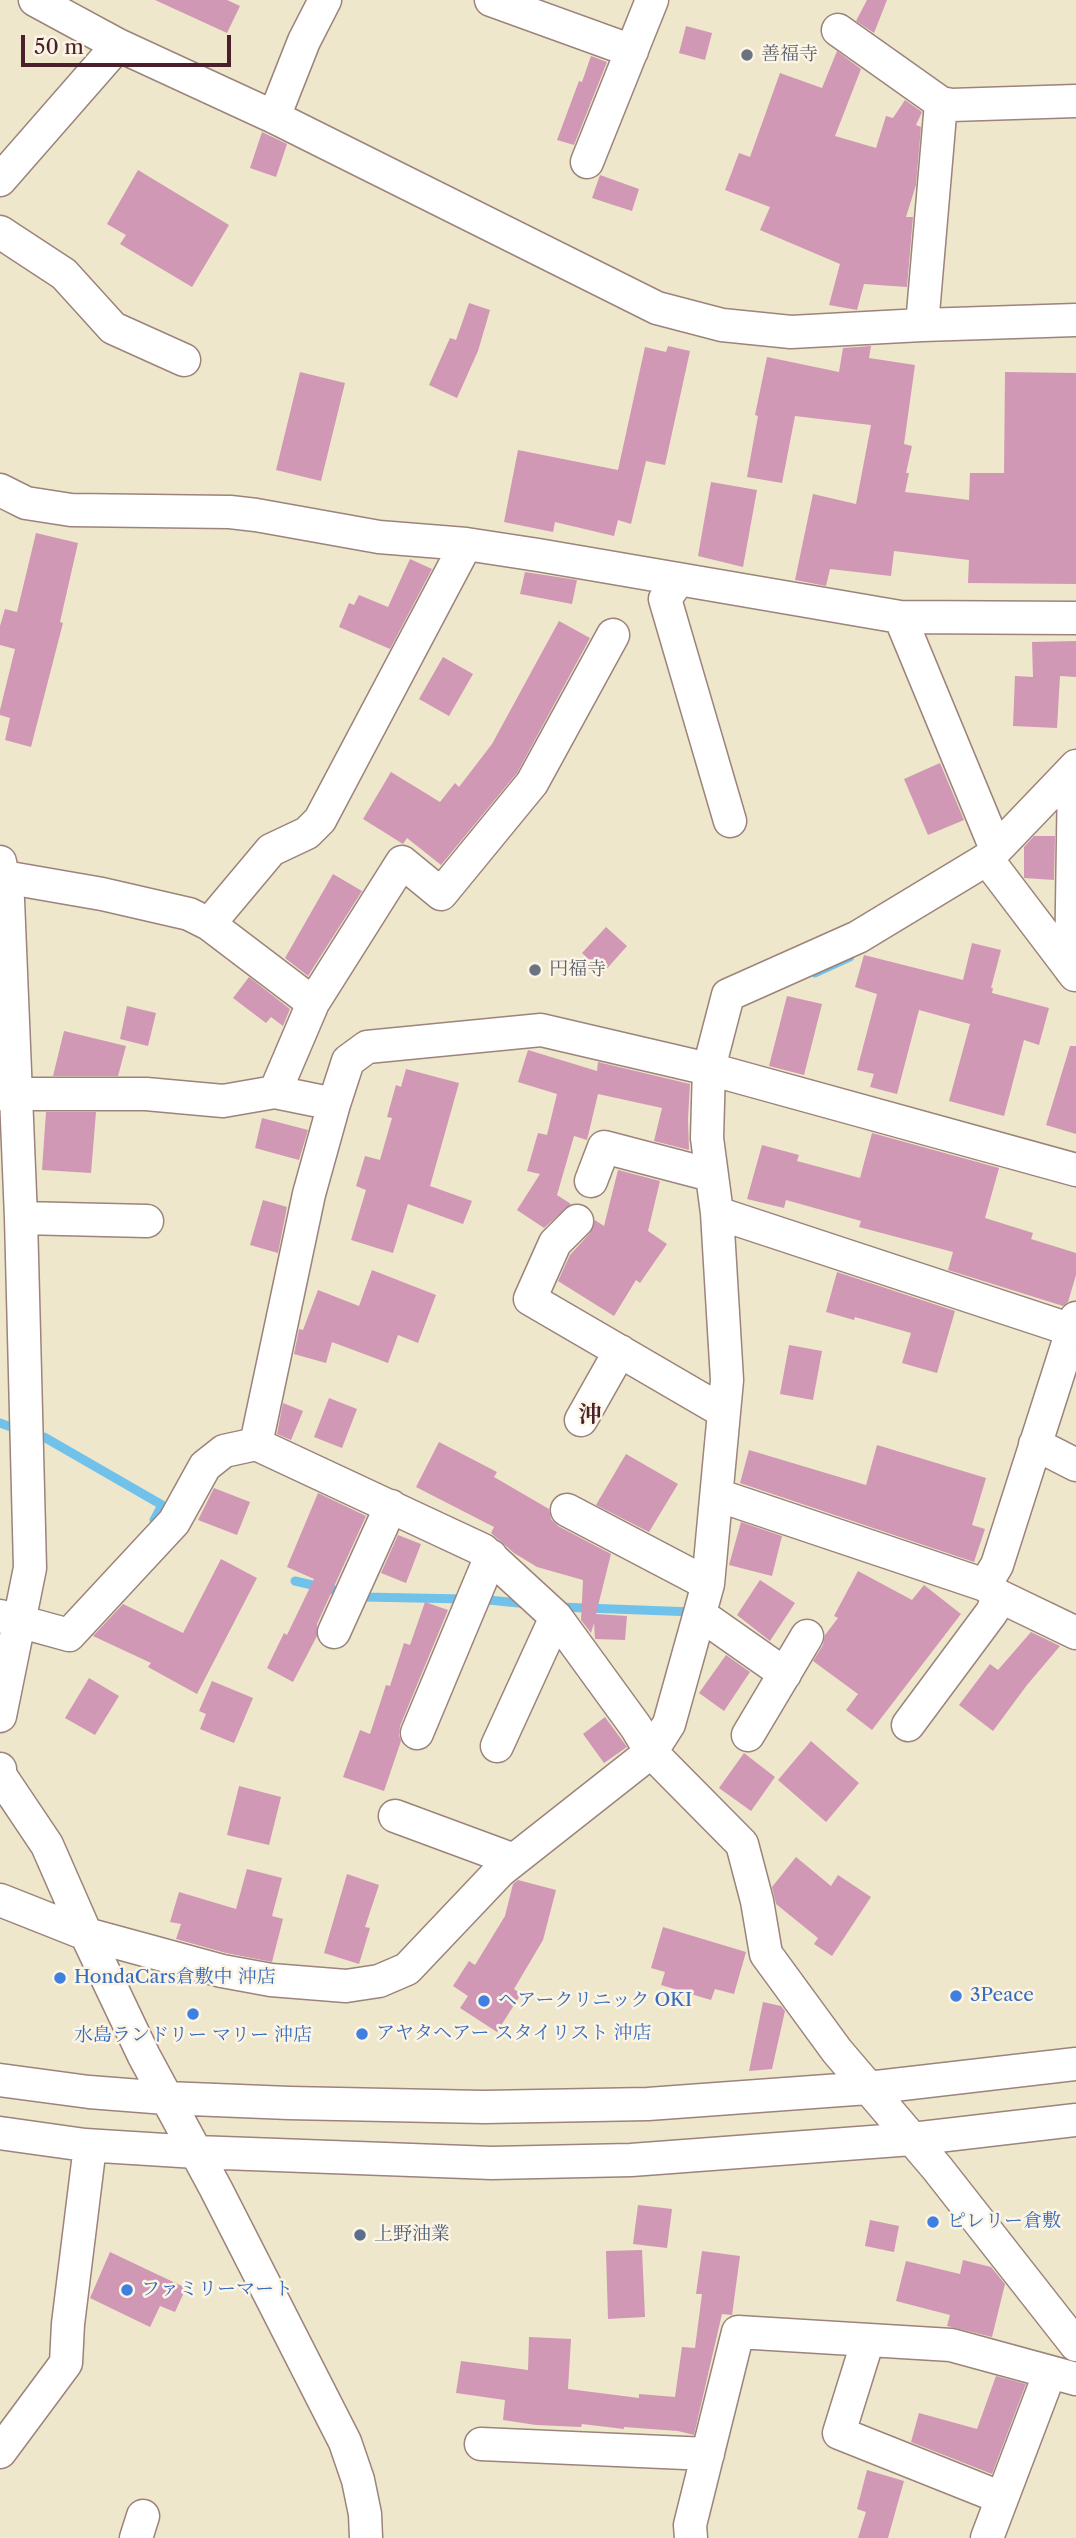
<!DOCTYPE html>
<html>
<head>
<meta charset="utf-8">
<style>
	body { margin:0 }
	#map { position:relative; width:1076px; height:2538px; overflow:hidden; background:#eee7cb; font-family:"Libre Caslon Text",serif }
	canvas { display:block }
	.scale { position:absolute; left:21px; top:35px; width:210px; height:32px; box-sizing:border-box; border:4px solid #4a1f2b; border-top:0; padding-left:9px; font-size:21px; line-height:24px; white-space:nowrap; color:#4a1f2b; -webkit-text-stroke:5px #fcf5e5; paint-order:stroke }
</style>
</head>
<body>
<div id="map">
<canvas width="1076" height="2538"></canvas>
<div class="scale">50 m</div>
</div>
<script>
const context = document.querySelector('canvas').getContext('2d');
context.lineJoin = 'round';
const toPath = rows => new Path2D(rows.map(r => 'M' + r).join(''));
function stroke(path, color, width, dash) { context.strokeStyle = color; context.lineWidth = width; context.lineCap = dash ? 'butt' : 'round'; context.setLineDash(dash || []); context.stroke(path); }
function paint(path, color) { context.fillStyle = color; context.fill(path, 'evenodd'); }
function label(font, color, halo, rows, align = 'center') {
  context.font = font + ' "Libre Caslon Text","Noto Serif JP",serif'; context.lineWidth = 5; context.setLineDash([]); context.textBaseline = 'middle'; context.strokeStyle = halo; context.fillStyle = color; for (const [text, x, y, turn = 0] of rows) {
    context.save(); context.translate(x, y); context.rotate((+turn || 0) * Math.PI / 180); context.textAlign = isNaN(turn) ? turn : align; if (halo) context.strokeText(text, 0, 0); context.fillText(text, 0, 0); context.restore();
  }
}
stroke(toPath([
	[815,973,850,957],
	[0,1423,11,1427],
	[44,1437,162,1505,154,1520,158,1522],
	[295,1581,364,1597,465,1599],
	[479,1599,528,1604],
	[559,1607,694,1612]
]), '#70c2eb', 9);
paint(toPath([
	[155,0,227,0,240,6,227,33],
	[867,0,887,0,874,33,856,21],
	[686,26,712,33,705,60,679,53],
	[837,51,861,69,835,136,876,148,886,116,893,118,905,100,922,112,916,125,921,127,916,185,906,217,913,217,907,287,864,284,857,310,829,305,840,264,760,230,770,207,725,190,739,153,750,157,780,73,822,88],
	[591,56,607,62,574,145,557,140,579,81,582,82],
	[262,132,287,144,276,177,250,168],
	[138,170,229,225,192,287,120,244,126,235,107,224],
	[600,175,639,189,632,211,592,198],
	[469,303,490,310,478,351,457,398,429,385,450,338,456,340],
	[668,346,690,351,665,465,646,461,631,524,618,520,614,536,555,522,553,532,504,522,518,450,618,470,645,347,666,352],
	[871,346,869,358,915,365,904,444,912,446,906,473,909,473,905,492,969,500,970,473,1004,473,1005,372,1076,373,1076,584,968,583,969,560,894,551,891,576,830,569,826,586,795,580,813,494,856,504,871,425,795,416,782,483,747,477,758,416,755,415,767,357,839,372,843,348],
	[300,372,345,383,321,481,276,470],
	[711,482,757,490,743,567,698,556],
	[36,533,78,543,60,622,63,623,31,747,5,740,10,718,0,715,0,710,15,649,0,645,0,626,5,609,17,612],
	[410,559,432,569,390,649,339,627,349,603,354,605,359,595,388,607],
	[525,572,577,580,572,604,520,594],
	[559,621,590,638,517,773,441,865,407,838,403,844,363,819,391,772,440,802,455,783,459,787,492,744],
	[1076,641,1076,677,1060,676,1057,728,1013,726,1015,676,1033,677,1032,642],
	[443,657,473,674,449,716,419,699],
	[940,763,964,820,928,835,904,779],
	[1034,836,1055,836,1054,880,1024,878,1024,847],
	[333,874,362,891,308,976,285,958],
	[606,927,627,946,603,973,582,953],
	[972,943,1001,950,991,988,993,988,992,993,1049,1008,1039,1045,1024,1040,1004,1116,949,1101,970,1024,919,1010,897,1094,870,1087,874,1074,857,1070,877,994,855,987,864,955,963,980],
	[249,977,290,1009,283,1026,271,1017,266,1023,233,998],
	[787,996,822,1004,804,1075,769,1066],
	[127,1006,156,1013,148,1046,120,1039],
	[64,1031,126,1046,118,1076,53,1076],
	[1070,1046,1076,1046,1076,1134,1046,1125],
	[528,1050,597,1071,598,1062,690,1084,688,1119,689,1150,654,1141,662,1108,598,1094,587,1140,574,1136,557,1195,571,1204,544,1228,517,1210,540,1174,527,1171,538,1133,547,1135,557,1094,518,1082],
	[406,1069,459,1083,430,1186,472,1201,463,1224,408,1204,393,1253,351,1240,366,1190,356,1186,365,1156,380,1160,392,1118,387,1117,396,1085,401,1087],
	[46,1112,96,1112,91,1173,42,1170],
	[262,1118,308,1130,299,1160,255,1148],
	[872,1133,999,1168,985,1218,1033,1233,1031,1239,1076,1253,1076,1275,1068,1302,1063,1306,948,1270,953,1252,859,1227,861,1221,786,1200,784,1208,747,1199,762,1145,799,1155,797,1161,860,1178],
	[618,1170,660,1181,648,1231,667,1244,640,1283,636,1280,614,1316,558,1281,570,1255,590,1233,595,1220,604,1226],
	[263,1200,287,1207,278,1253,250,1245],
	[372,1270,436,1295,418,1343,398,1335,388,1363,332,1342,326,1363,294,1354,299,1329,303,1330,318,1290,359,1306],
	[837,1272,955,1311,937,1373,902,1363,911,1333,855,1317,854,1320,826,1312],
	[789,1345,822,1351,813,1400,780,1394],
	[329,1398,357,1409,342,1448,314,1437],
	[283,1403,303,1411,291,1440,277,1434],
	[439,1442,497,1472,494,1477,549,1509,551,1519,558,1526,611,1554,596,1614,627,1616,625,1640,595,1639,594,1623,591,1633,581,1620,583,1580,537,1567,514,1553,491,1533,494,1527,416,1487],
	[877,1445,986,1478,972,1525,985,1529,974,1562,740,1483,749,1450,866,1485],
	[626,1454,678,1484,649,1532,596,1505],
	[214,1488,250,1502,237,1535,198,1520],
	[318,1493,366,1516,317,1624,317,1636,293,1682,267,1668,284,1633,287,1635,314,1579,287,1567],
	[741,1522,782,1536,772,1576,729,1565],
	[398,1535,421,1544,406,1583,381,1573],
	[221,1559,257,1578,197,1694,148,1667,151,1663,93,1636,123,1604,183,1633],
	[858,1571,912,1600,924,1585,961,1614,872,1730,846,1710,858,1694,813,1661,823,1645,825,1635,838,1618,834,1616],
	[760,1580,795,1603,770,1641,737,1615],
	[425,1602,448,1610,400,1726,399,1735,401,1741,384,1791,343,1777,360,1730,370,1734,386,1685,390,1686,404,1643,410,1645],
	[1031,1632,1060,1646,1027,1685,993,1731,959,1705,990,1664,998,1670],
	[726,1655,750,1672,724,1711,699,1693],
	[89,1678,119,1696,95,1735,65,1718],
	[212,1681,253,1698,234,1743,200,1729,206,1714,199,1711],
	[605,1717,627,1747,604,1763,583,1734],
	[811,1741,859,1783,826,1822,778,1780],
	[744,1753,775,1777,751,1811,719,1788],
	[239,1786,281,1797,269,1845,227,1835],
	[796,1857,831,1886,838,1875,871,1897,832,1956,814,1944,818,1938,776,1904,772,1887],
	[247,1869,282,1878,272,1916,283,1919,272,1962,226,1953,176,1939,181,1924,170,1922,179,1892,236,1909],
	[347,1874,379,1885,365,1927,370,1928,359,1964,324,1953],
	[518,1880,556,1890,543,1940,514,1989,521,1994,497,2032,460,2008,468,1996,453,1986,469,1961,475,1965,505,1916,513,1884],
	[663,1927,746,1952,734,1994,715,1989,711,2000,661,1985,665,1972,651,1968],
	[763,2002,781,2006,785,2011,772,2069,749,2071],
	[638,2205,672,2209,667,2248,633,2244],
	[870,2220,899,2226,894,2252,865,2246],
	[642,2250,645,2317,608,2319,606,2251],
	[702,2251,740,2256,732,2315,722,2314,694,2435,678,2431,624,2427,624,2429,582,2424,581,2427,536,2425,503,2420,505,2400,456,2393,461,2361,528,2370,529,2337,571,2339,568,2389,639,2398,639,2394,675,2397,682,2347,695,2348,702,2294,696,2294],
	[110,2252,186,2288,175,2312,160,2306,150,2327,90,2298],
	[963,2260,991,2267,1005,2284,992,2337,947,2326,950,2315,896,2301,906,2261,960,2274],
	[996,2376,1026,2384,992,2474,911,2442,919,2413,977,2429],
	[867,2470,904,2481,888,2538,858,2538,866,2512,857,2509]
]), '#d098b4');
const minor = toPath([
	[35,0,118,45,274,117,657,308,722,325,791,332,922,325,1076,320],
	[491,0,632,51],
	[838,30,941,103,951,105,1076,101],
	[274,117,304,41,325,0],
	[587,162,652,0],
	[0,180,118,45],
	[0,232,64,274,113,328,184,360],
	[922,325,941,103],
	[0,490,26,503,71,510,230,512,256,515,379,537,466,544,538,555,900,617,1076,618],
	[679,579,665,599,730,821],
	[900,617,996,849],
	[987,859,1075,975],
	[0,862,8,900,21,1218,30,1568,0,1716],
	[4,877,102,894,189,914,209,924,313,1003],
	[209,924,271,850,307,833,320,820,466,544],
	[1071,970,1074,774],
	[275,1092,313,1003,402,862,441,894,532,783,613,635],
	[0,1094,146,1094,223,1101,275,1092,334,1104],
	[591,1181,604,1147,711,1175],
	[717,1213,1072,1330],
	[21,1218,147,1221],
	[577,1221,555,1243,530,1299,724,1412],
	[581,1420,620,1351],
	[256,1444,309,1194,334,1104,348,1061,367,1047,541,1030,717,1071,1076,1170],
	[1035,1444,1076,1465],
	[717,1495,985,1585,999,1596,1076,1633],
	[567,1510,708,1584],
	[985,1585,997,1565,1076,1318],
	[701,1615,785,1674],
	[0,1616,69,1635,174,1522,205,1466,224,1451,256,1444,483,1550,556,1617,636,1727,651,1752,742,1844,757,1901,766,1954,837,2051,937,2168,1076,2345],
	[334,1632,391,1506],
	[908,1725,992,1612,999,1596],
	[417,1733,491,1556],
	[748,1735,807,1636],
	[497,1746,556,1617],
	[0,1769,0,1775,47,1845,86,1934,144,2056,216,2189,345,2442,358,2480,365,2514,366,2538],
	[395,1816,514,1860],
	[0,1900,86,1934,222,1971,271,1980,346,1986,379,1981,407,1969,500,1871,651,1752,669,1724,708,1584,727,1380,717,1213,707,1138,709,1068,728,995,858,937,987,859,1076,766],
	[0,2080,89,2092,166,2098,289,2103,484,2107,648,2104,868,2088,1076,2064],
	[0,2133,85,2145,196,2152,492,2163,631,2160,912,2139,1076,2120],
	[868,2340,839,2433,1002,2498],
	[481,2444,708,2454],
	[0,2452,66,2363,68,2324,90,2146],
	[136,2538,143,2516],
	[691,2538,690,2525,738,2332,951,2345,1076,2379],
	[987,2538,1050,2372]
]);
stroke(minor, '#9c837b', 35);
stroke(minor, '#fff', 32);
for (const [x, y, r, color] of [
	[747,55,7,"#6b7280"],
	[535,970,7,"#6b7280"],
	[60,1978,7,"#3f7fe0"],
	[956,1996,7,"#3f7fe0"],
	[484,2001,7,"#3f7fe0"],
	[193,2014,7,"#3f7fe0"],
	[362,2034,7,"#3f7fe0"],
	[933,2222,7,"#3f7fe0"],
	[360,2235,7,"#5c6f8a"],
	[127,2290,7,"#3f7fe0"]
]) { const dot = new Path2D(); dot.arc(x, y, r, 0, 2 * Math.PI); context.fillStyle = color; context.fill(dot); stroke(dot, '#fcf5e5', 2.5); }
label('19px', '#5b616d', '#fcf5e5', [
	["善福寺",761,55],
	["円福寺",549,970]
], 'left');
label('19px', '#366cbe', '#fcf5e5', [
	["HondaCars倉敷中 沖店",74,1978],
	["3Peace",970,1996],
	["ヘアークリニック OKI",498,2001],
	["アヤタヘアー スタイリスト 沖店",376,2034],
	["水島ランドリー マリー 沖店",193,2036,"center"],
	["ピレリー倉敷",947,2222],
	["ファミリーマート",141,2290]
], 'left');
label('19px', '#4e5e75', '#fcf5e5', [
	["上野油業",374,2235]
], 'left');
label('bold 23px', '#4a1f2b', '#fcf5e5', [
	["沖",590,1415]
]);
</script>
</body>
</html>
